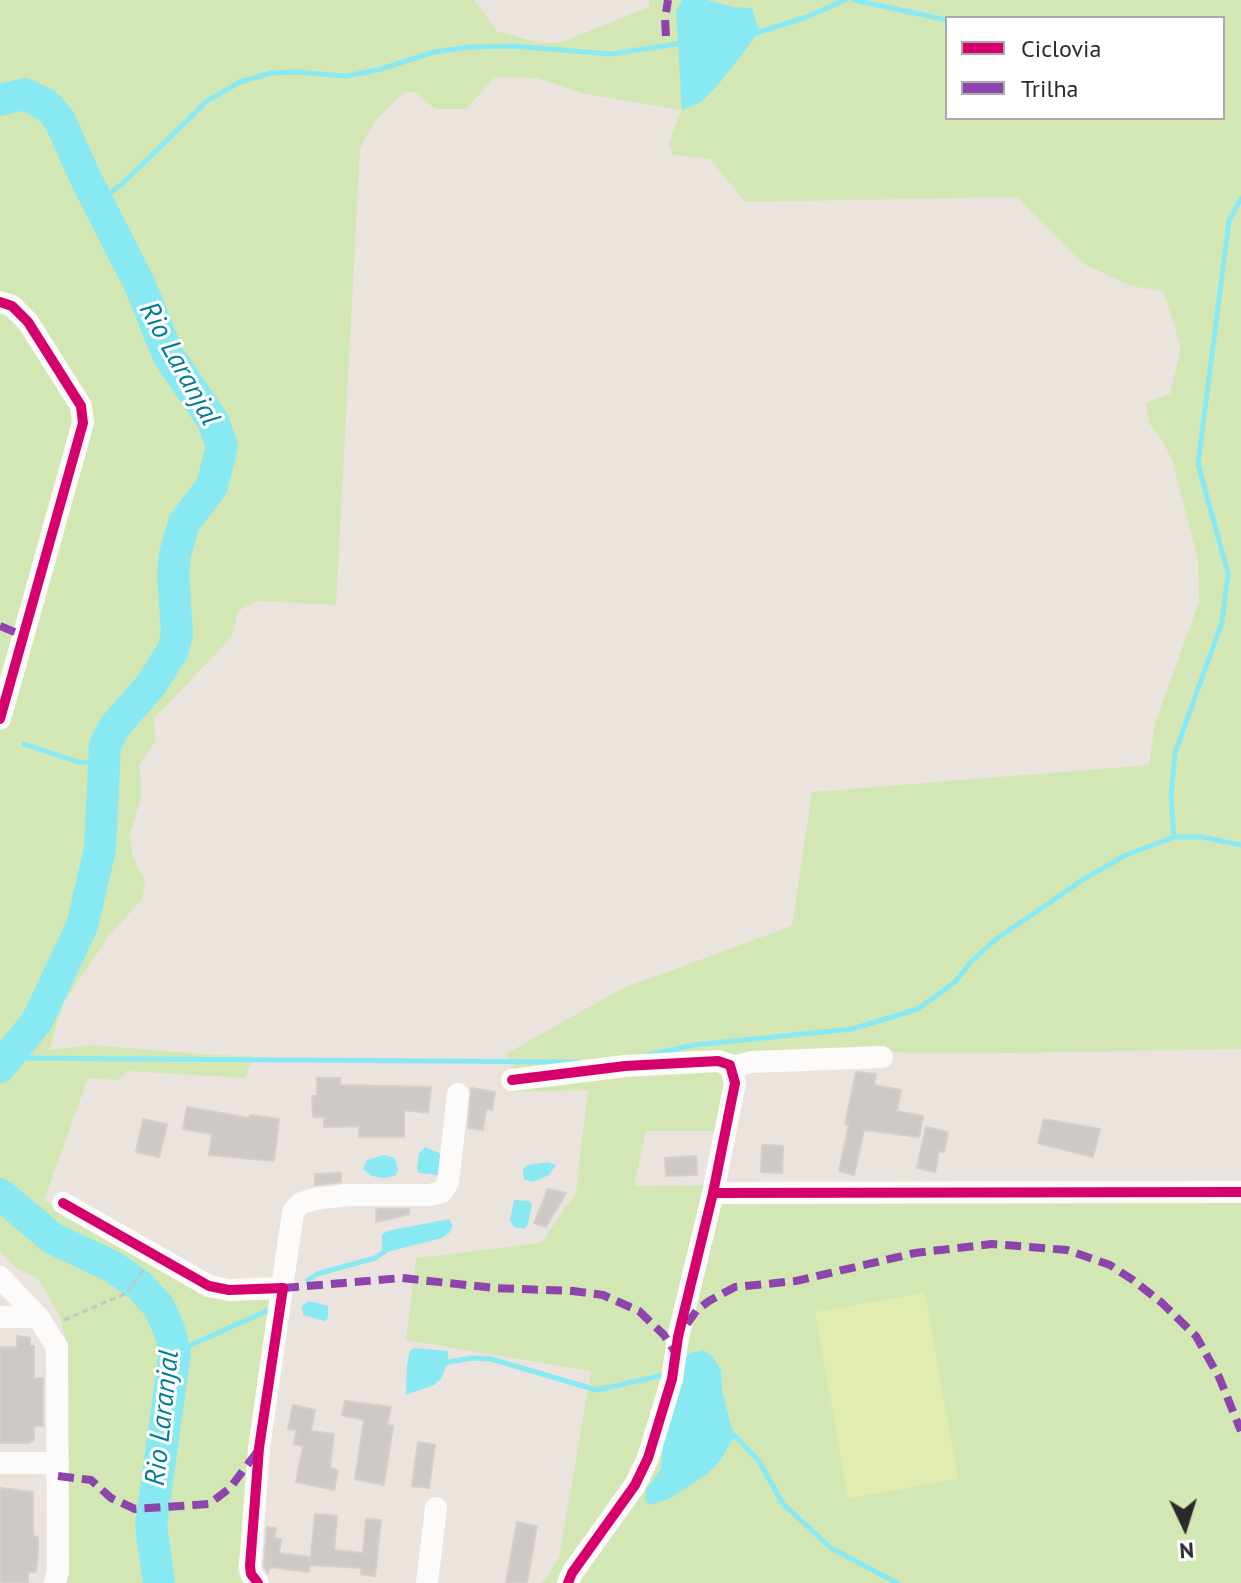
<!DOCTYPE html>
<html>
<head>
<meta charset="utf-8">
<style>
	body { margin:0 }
	#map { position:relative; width:1241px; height:1583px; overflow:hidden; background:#eae3de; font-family:"PT Sans",sans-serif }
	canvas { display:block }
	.legend { position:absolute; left:945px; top:16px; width:280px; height:104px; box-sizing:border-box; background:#fff; border:2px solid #aaa; margin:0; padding:10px 14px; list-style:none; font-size:24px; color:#2a2a2a }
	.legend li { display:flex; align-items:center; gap:16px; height:40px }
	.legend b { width:40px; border:2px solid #aaa }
	.north { position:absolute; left:1145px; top:1487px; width:80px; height:80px; -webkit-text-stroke:6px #fff; paint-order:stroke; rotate:176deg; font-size:22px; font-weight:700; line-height:32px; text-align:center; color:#2a2a2a }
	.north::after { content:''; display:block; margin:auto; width:28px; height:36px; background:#2a2a2a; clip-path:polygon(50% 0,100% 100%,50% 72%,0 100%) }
</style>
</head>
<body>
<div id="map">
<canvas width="1241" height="1583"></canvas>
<ul class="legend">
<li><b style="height:10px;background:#d6006c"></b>Ciclovia</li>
<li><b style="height:10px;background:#8e44ad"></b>Trilha</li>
</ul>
<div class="north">N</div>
</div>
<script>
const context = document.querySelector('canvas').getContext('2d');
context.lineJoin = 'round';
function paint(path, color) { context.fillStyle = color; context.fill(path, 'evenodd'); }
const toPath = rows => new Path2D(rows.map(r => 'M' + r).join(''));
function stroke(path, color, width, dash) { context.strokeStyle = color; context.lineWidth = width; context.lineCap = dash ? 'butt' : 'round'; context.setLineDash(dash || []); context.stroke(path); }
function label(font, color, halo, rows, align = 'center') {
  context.font = font + ' "PT Sans",sans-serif'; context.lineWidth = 6; context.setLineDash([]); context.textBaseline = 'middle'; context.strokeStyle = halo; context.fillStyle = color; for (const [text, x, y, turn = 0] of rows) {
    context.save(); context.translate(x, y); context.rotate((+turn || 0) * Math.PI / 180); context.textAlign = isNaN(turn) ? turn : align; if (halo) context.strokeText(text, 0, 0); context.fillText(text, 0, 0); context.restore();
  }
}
paint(toPath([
	[0,0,474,0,497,31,540,43,562,42,649,7,649,0,1241,0,1241,1049,1015,1053,748,1052,734,1131,646,1131,634,1186,1241,1181,1241,1583,542,1583,559,1558,591,1371,406,1340,416,1258,541,1243,576,1193,588,1090,512,1092,513,1065,506,1054,621,989,792,926,812,792,1149,765,1155,723,1199,602,1198,560,1173,463,1164,443,1149,423,1146,403,1170,394,1181,348,1163,291,1131,286,1082,263,1017,197,745,202,710,159,673,155,669,144,681,110,581,93,536,78,495,77,466,109,435,109,415,92,404,92,377,118,360,148,336,605,257,601,238,611,232,637,154,718,155,742,139,766,142,794,130,834,133,857,145,881,142,899,109,936,63,1004,49,1050,91,1045,210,1055,253,1056,245,1078,127,1071,119,1080,88,1078,44,1200,205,1297,274,1296,237,1572,243,1583,63,1583,66,1339,60,1316,37,1278,16,1268,0,1251],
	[947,18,1223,18,1223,118,947,118]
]), '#d2e7b3');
paint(toPath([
	[925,1293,958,1479,848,1498,815,1312]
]), '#e0ecb0');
paint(toPath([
	[682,0,707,0,733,7,752,8,759,32,718,85,701,102,682,110,676,11],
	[425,1147,439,1153,443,1161,438,1175,419,1173,417,1169,419,1153],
	[384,1155,395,1158,398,1170,395,1176,383,1178,372,1176,363,1169,367,1160],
	[548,1162,556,1165,549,1175,533,1182,524,1179,523,1169,528,1165],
	[514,1200,529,1201,532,1204,528,1224,524,1229,514,1227,510,1220],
	[449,1219,453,1226,449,1233,442,1238,387,1252,382,1249,382,1235,387,1231],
	[309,1301,328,1306,328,1318,325,1321,303,1315,302,1306],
	[414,1348,448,1351,448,1362,441,1379,434,1385,406,1395,407,1365,410,1351],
	[703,1350,713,1357,721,1370,722,1391,734,1437,720,1461,707,1474,669,1499,649,1505,645,1499,646,1490,661,1469,663,1442,683,1360,690,1353]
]), '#89e9f3');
stroke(toPath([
	[854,0,947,20],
	[756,33,804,18,845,0],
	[98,202,122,184,207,101,240,82,271,73,297,72,346,76,378,70,434,52,470,47,512,46,611,54,683,43],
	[24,744,75,761,103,765],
	[1174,837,1171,796,1175,753,1222,622,1228,573,1198,464,1229,221,1241,198],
	[647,1055,694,1045,852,1029,918,1009,955,982,971,962,995,940,1084,879,1126,855,1174,837,1202,837,1241,845],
	[6,1058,578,1062],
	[308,1280,317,1274,375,1258,384,1252],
	[175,1352,269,1310],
	[443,1363,472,1358,491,1359,597,1390,664,1375],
	[730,1431,759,1461,783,1504,831,1548,897,1583]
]), '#89e9f3', 5);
stroke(toPath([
	[0,100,25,94,48,106,59,119,86,179,140,285,168,355,213,421,222,446,212,486,184,523,175,554,173,575,177,634,173,650,151,685,115,726,105,745,100,849,82,926,37,1021,0,1067],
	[0,1194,52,1238,113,1267,139,1285,159,1307,169,1329,175,1352,151,1525,159,1583]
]), '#89e9f3', 32);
const building = toPath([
	[856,1072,876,1074,874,1085,901,1090,897,1111,923,1116,919,1137,864,1130,854,1175,839,1171,849,1125,845,1124,856,1072],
	[317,1078,340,1078,340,1085,431,1087,428,1113,404,1110,404,1137,359,1137,359,1126,324,1127,324,1117,313,1117,312,1096,317,1096,317,1078],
	[471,1088,495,1092,492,1110,486,1109,483,1130,468,1128,471,1088],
	[187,1107,249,1118,250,1115,279,1119,274,1161,209,1155,212,1134,183,1129,187,1107],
	[143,1119,167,1124,159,1157,136,1152,143,1119],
	[1044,1119,1100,1129,1093,1157,1038,1143,1044,1119],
	[926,1127,948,1132,944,1152,939,1151,935,1172,917,1168,926,1127],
	[762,1145,783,1146,782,1173,761,1172,762,1145],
	[696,1156,697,1175,666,1176,665,1158,696,1156],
	[341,1173,341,1182,315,1185,315,1174,341,1173],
	[548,1189,566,1193,546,1227,534,1223,548,1189],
	[376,1209,409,1209,409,1214,376,1222,376,1209],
	[17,1336,30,1338,30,1346,34,1346,34,1378,43,1378,43,1426,34,1426,34,1440,28,1443,0,1443,0,1347,17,1347,17,1336],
	[345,1401,391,1407,387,1425,393,1426,384,1485,355,1479,364,1420,342,1415,345,1401],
	[293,1405,315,1410,311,1431,334,1434,330,1468,338,1470,334,1490,296,1482,303,1446,294,1444,297,1430,288,1429,293,1405],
	[418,1442,435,1445,429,1488,412,1486,418,1442],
	[0,1488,33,1492,33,1536,38,1537,38,1554,36,1572,28,1572,28,1583,0,1583,0,1488],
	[315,1514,337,1516,334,1550,363,1553,366,1519,381,1520,375,1576,361,1574,361,1568,310,1565,315,1514],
	[517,1522,537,1526,527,1583,506,1583,517,1522],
	[267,1527,276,1528,274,1538,281,1539,279,1553,310,1557,309,1572,270,1567,268,1573,264,1566,267,1527]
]);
paint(building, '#cec9c6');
stroke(building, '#d4cfca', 2);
stroke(toPath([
	[64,1320,127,1293,143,1270]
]), '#c6c5c5', 3, [6, 4]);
stroke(toPath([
	[0,302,12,306,28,322,81,406,83,423,0,719],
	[734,1072,740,1065,751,1062,882,1057],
	[512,1080,625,1066,718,1061,730,1065,735,1083,713,1193,678,1337,672,1379,648,1458,635,1485,572,1573,568,1583],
	[713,1193,1241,1192],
	[63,1203,209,1286,229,1290,283,1288],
	[0,1277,38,1317,57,1347,58,1572,55,1583],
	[0,1317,38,1317],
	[0,1463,58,1463],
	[258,1583,251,1574,250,1566,259,1448,293,1212,301,1203,315,1199,348,1195,430,1195,442,1192,448,1183,458,1094],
	[427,1583,436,1508]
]), '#fcfbfa', 22);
stroke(toPath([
	[666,36,665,19,668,0],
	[0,626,24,636],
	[283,1288,402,1278,494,1288,573,1291,603,1295,639,1311,664,1335,675,1352],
	[687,1324,697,1310,709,1301,735,1287,796,1281,915,1253,992,1244,1067,1250,1110,1265,1133,1280,1162,1303,1196,1336,1219,1377,1241,1431],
	[58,1476,91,1480,111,1498,135,1509,209,1504,230,1488,257,1452]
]), '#8e44ad', 8, [16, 8]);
stroke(toPath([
	[0,302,12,306,28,322,81,406,83,423,0,719],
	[512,1080,625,1066,718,1061,730,1065,735,1083,713,1193,678,1337,672,1379,648,1458,635,1485,572,1573,568,1583],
	[713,1193,1241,1192],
	[63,1203,209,1286,229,1290,283,1288,259,1448,250,1566,251,1574,258,1583]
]), '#d6006c', 10);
label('italic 28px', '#027d98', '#fff', [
	["Rio Laranjal",179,364,61],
	["Rio Laranjal",163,1418,-84]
]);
</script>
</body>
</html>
